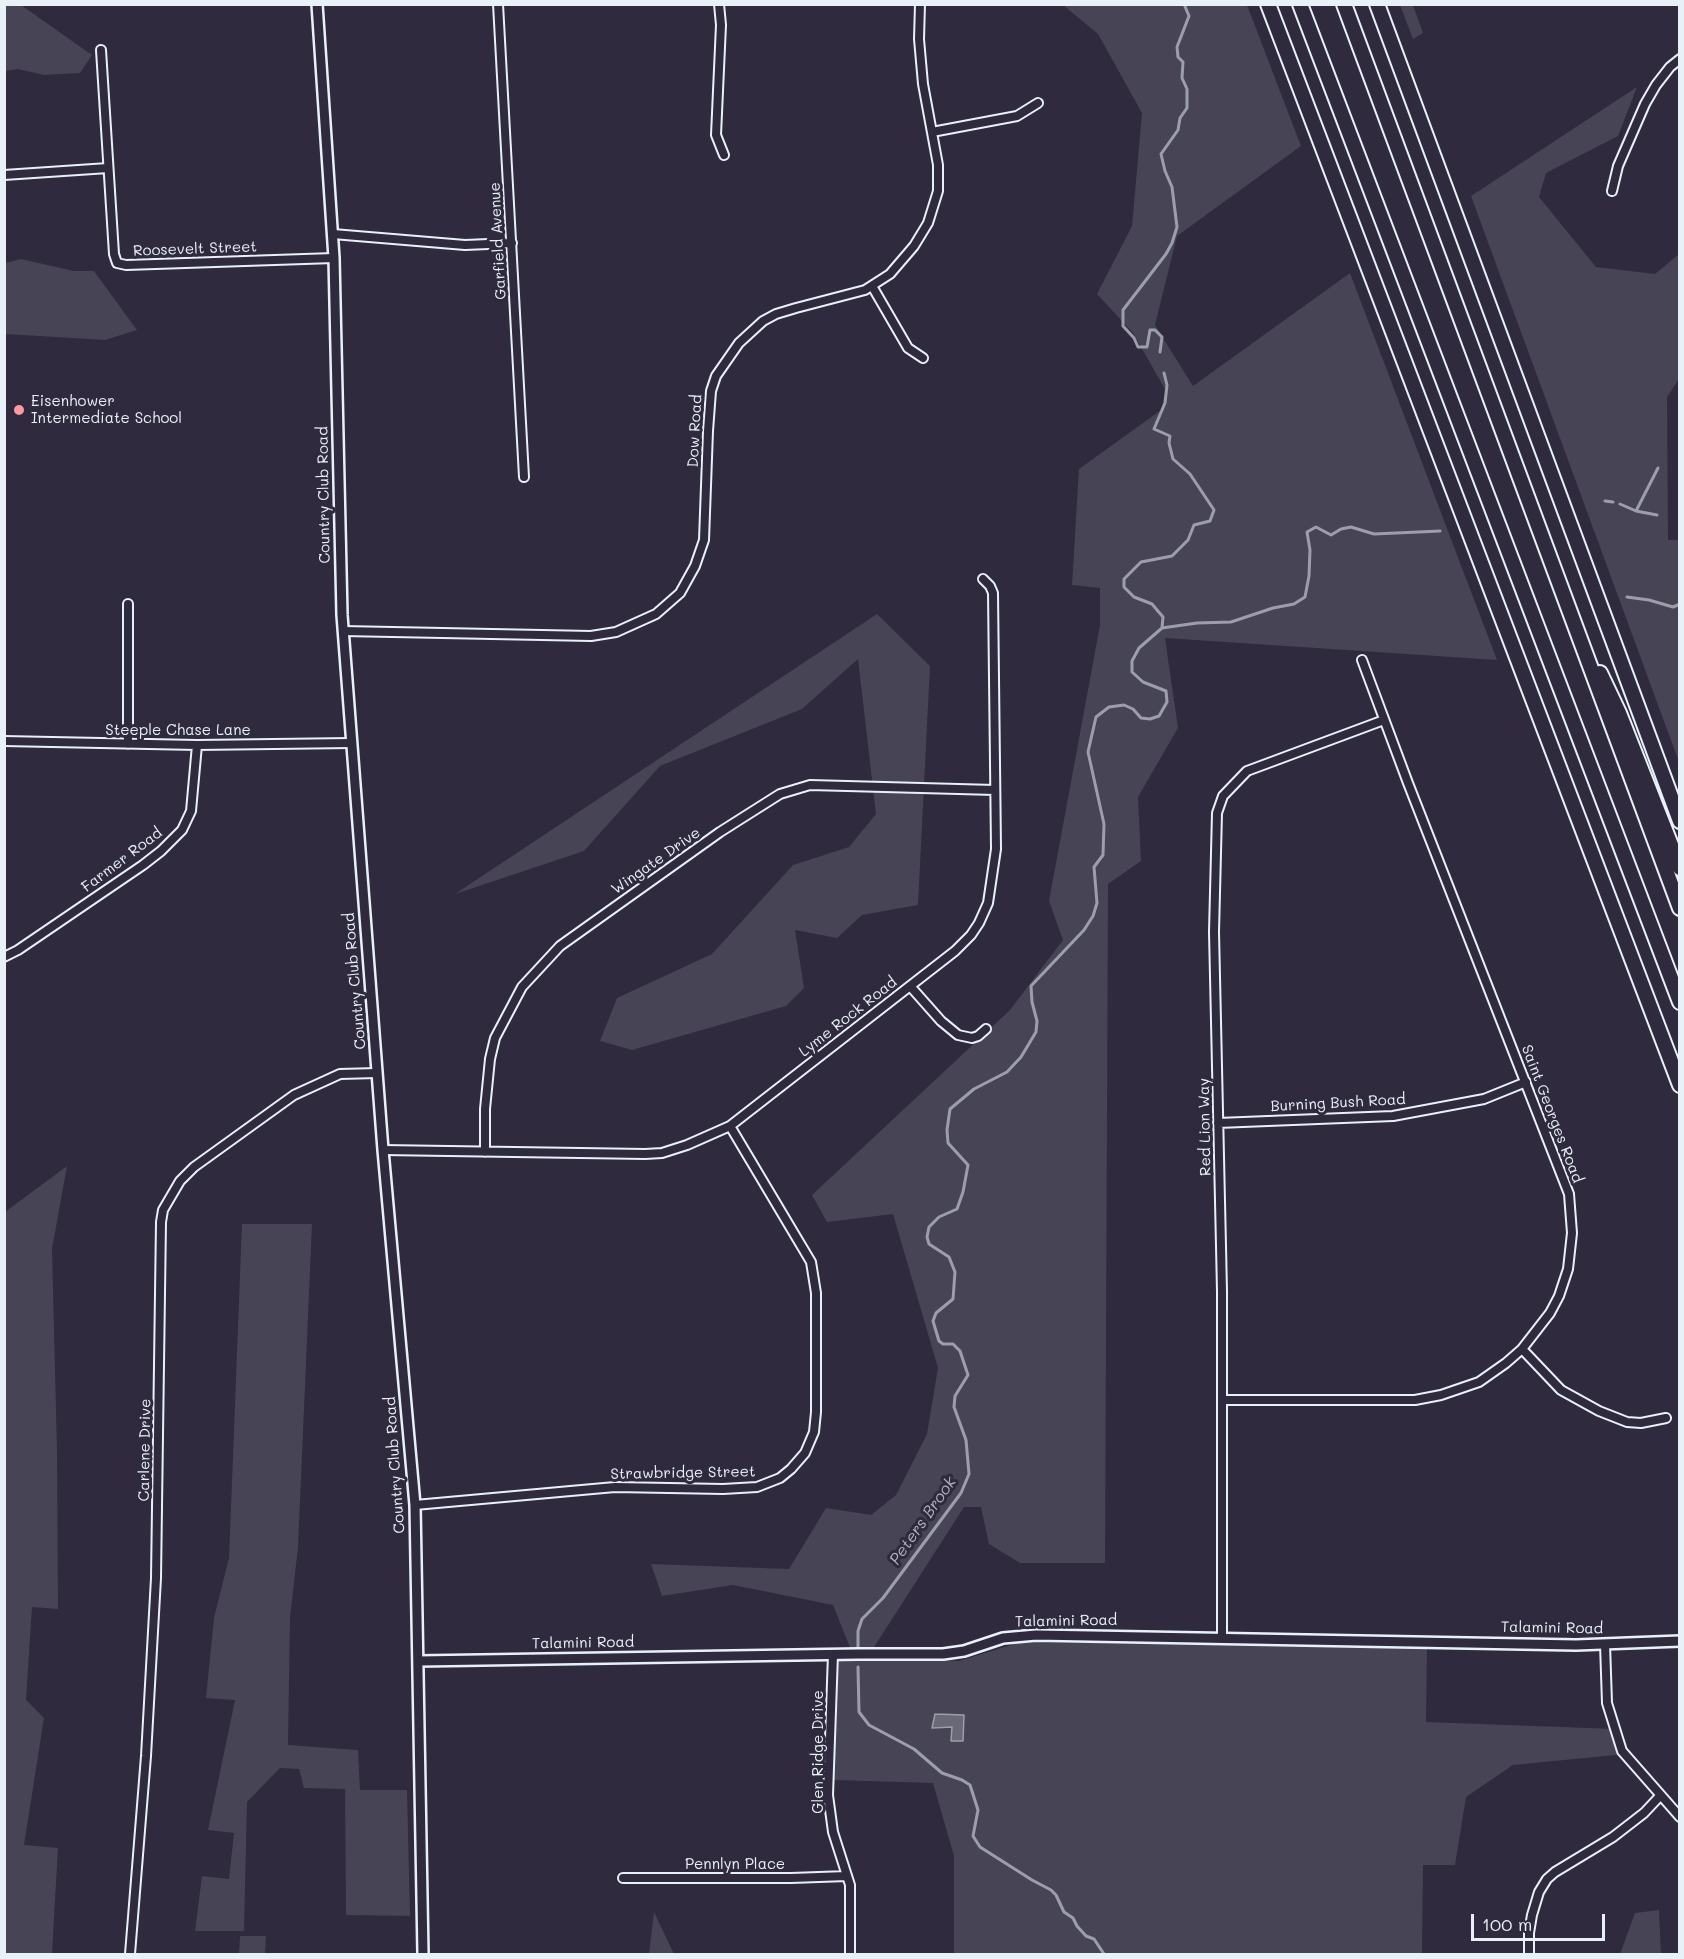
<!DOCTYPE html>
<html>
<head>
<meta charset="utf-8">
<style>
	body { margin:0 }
	#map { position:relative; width:1684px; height:1959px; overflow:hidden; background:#2f2a3d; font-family:Mali,sans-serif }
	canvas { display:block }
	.frame { position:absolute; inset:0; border:6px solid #e8f1f8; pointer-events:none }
	.scale { position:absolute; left:1471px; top:1914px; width:134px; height:27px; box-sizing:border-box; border:3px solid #e8f1f8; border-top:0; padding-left:8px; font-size:18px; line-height:21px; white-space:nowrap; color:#e8f1f8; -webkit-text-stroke:4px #2f2a3d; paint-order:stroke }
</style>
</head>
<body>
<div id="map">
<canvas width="1684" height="1959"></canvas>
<div class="frame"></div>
<div class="scale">100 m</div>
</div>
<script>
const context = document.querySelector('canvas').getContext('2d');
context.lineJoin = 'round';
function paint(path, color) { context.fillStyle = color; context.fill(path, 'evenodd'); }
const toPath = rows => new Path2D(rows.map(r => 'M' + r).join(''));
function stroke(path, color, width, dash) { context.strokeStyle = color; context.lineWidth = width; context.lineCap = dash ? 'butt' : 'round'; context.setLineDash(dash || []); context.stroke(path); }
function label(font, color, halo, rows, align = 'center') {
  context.font = font + ' Mali,sans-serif'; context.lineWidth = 6; context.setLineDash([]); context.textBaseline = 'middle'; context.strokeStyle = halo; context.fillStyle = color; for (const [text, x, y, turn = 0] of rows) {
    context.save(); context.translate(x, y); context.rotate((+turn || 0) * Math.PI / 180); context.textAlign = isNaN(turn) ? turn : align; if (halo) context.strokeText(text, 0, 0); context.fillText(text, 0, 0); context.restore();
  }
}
paint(toPath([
	[4,5,21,5,92,55,80,73,44,75,18,69,5,71],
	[1063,5,1247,5,1301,146,1177,236,1155,325,1193,386,1350,273,1497,660,1165,638,1178,728,1138,797,1141,861,1108,884,1105,1563,1020,1563,989,1544,981,1507,964,1507,869,1655,959,1661,1021,1642,1427,1647,1426,1722,1616,1729,1626,1754,1513,1765,1466,1797,1455,1865,1423,1865,1422,1954,954,1954,954,1856,933,1783,833,1780,830,1654,853,1655,833,1605,733,1585,662,1596,651,1564,789,1569,826,1508,871,1515,896,1495,927,1434,938,1368,893,1214,827,1222,812,1195,1010,1010,1063,940,1049,901,1100,625,1100,588,1072,585,1079,469,1161,410,1166,391,1133,333,1097,294,1132,226,1142,113,1098,34],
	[1400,5,1413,5,1423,33,1413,39],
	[1637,87,1618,136,1546,173,1539,197,1596,267,1655,274,1679,254,1679,379,1667,397,1668,540,1680,540,1679,762,1471,196],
	[21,259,74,271,94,271,137,330,105,340,5,334,5,263],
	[877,614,930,666,918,905,862,915,837,938,795,930,804,988,786,1006,632,1050,600,1041,617,998,712,954,793,865,849,847,876,814,858,659,802,709,660,766,584,851,455,894],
	[67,1166,52,1249,57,1450,58,1609,32,1607,26,1700,44,1718,24,1845,58,1848,52,1954,5,1954,5,1212],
	[242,1224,312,1224,298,1547,290,1618,288,1745,358,1750,360,1790,407,1790,410,1916,346,1915,345,1789,304,1788,299,1769,280,1768,247,1802,244,1931,195,1931,202,1876,229,1879,234,1833,208,1830,235,1700,206,1698,214,1618,229,1558],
	[1659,1910,1661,1954,1620,1954,1635,1913],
	[654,1912,674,1954,649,1954],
	[240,1936,266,1936,265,1954,239,1954]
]), '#464455');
const water = toPath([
	[935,1714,964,1715,963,1741,951,1741,952,1727,932,1728,935,1714]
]);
paint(water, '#696978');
stroke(water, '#9c9fab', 1.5);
stroke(toPath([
	[1160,352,1162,337,1155,330,1150,330,1147,347,1138,347,1134,338,1123,326,1123,310,1166,254,1172,243,1177,227,1172,187,1165,171,1161,154,1178,130,1180,118,1187,108,1187,89,1182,78,1183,62,1178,57,1177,47,1189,16,1184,4],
	[1605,501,1613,502],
	[1620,504,1636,511,1657,515],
	[1636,511,1658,468],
	[1627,597,1649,600,1673,607,1680,604],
	[1162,628,1197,623,1231,622,1273,608,1294,604,1305,597,1309,576,1310,550,1307,532,1316,527,1331,535,1341,529,1351,527,1374,534,1440,531],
	[858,1647,858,1631,862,1619,883,1598,961,1493,969,1474,966,1440,954,1407,955,1396,968,1375,960,1351,953,1344,943,1344,939,1341,933,1321,936,1313,953,1299,955,1272,949,1257,929,1244,927,1237,929,1227,939,1217,957,1209,963,1192,968,1165,948,1143,947,1130,950,1109,974,1089,1007,1072,1021,1057,1036,1032,1037,1021,1032,1002,1031,986,1084,930,1093,916,1097,903,1094,867,1103,855,1104,824,1088,752,1096,717,1109,707,1124,705,1133,709,1141,718,1150,719,1159,716,1167,702,1166,691,1143,682,1132,672,1132,661,1139,648,1162,628,1163,617,1152,604,1134,597,1124,587,1124,579,1141,562,1172,556,1188,540,1194,525,1210,521,1214,510,1190,474,1173,459,1169,443,1170,436,1154,429,1165,403,1167,385,1164,373],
	[858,1667,859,1712,869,1725,914,1749,942,1773,962,1780,970,1785,978,1810,973,1836,980,1847,1032,1880,1051,1890,1056,1895,1064,1912,1073,1918,1077,1926,1086,1936,1094,1939,1104,1954]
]), '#9c9fab', 3);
const minor = toPath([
	[498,4,524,477],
	[719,4,721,25,716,135,724,155],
	[101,50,114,254,117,263,126,265,334,258],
	[932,132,1017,116,1038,103],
	[4,175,108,168],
	[1612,191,1618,166,1645,104,1656,85,1670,67,1680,59],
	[333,234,465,245,512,243],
	[872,286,908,348,923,358],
	[343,631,591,636,616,632,656,614,680,593,695,566,704,540,708,431,711,391,716,376,739,343,763,321,776,314,796,308,865,290,890,274,914,246,928,223,938,191,938,165,923,84,919,39,920,4],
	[4,741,197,745,351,743],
	[128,744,128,604],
	[4,957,18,950,143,865,161,851,182,830,191,811,197,745],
	[910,986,941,1021,958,1035,972,1038,978,1036,986,1029],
	[1218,1123,1393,1116,1484,1099,1526,1082],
	[383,1150,645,1154,662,1153,687,1145,730,1126,955,951,971,935,979,923,988,903,996,849,993,593,990,586,983,579],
	[485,1152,485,1109,490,1059,495,1038,522,987,560,946,720,832,780,794,810,785,995,790],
	[1522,1349,1561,1390,1599,1411,1627,1422,1641,1423,1666,1418],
	[1222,1400,1415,1400,1441,1395,1479,1382,1506,1363,1522,1349,1550,1313,1559,1296,1568,1269,1572,1233,1569,1194,1408,783,1362,660],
	[415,1505,615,1487,723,1489,757,1487,780,1478,791,1469,805,1453,814,1432,816,1412,816,1293,811,1262,730,1126],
	[1222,1638,1222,1291,1214,932,1217,813,1223,796,1247,771,1384,720],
	[1605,1644,1607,1703,1622,1751,1680,1817],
	[833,1654,828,1795,833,1832,850,1885,850,1954],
	[623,1878,791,1878,847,1876],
	[130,1954,146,1756,156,1578,161,1222,163,1210,180,1181,194,1167,294,1095,340,1074,377,1073],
	[1529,1954,1529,1933,1532,1915,1539,1892,1547,1879,1555,1872,1613,1837,1644,1813,1660,1796]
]);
const tertiary = toPath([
	[317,4,334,258,342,615,383,1150,415,1505,423,1954],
	[419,1661,858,1654,943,1654,964,1651,1003,1638,1036,1635,1576,1645,1680,1641]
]);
const motorway = toPath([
	[1268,4,1680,1085],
	[1300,4,1680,1002],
	[1344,4,1680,908],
	[1377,4,1680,821],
	[1600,673,1619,713,1680,868]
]);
stroke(minor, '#e8f1f8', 12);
stroke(tertiary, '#e8f1f8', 14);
stroke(motorway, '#e8f1f8', 18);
stroke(minor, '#2f2a3d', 8);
stroke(tertiary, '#2f2a3d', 9);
stroke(motorway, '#2f2a3d', 14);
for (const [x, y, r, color] of [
	[19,410,6,"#ff9aa2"]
]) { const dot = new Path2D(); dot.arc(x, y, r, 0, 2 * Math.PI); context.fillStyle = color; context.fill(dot); stroke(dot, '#2f2a3d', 2); }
label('15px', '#e8f1f8', '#2f2a3d', [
	["Garfield Avenue",498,241,-93],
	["Roosevelt Street",195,249,-2],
	["Dow Road",695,431,-87],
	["Country Club Road",324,495,-91],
	["Steeple Chase Lane",178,730],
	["Farmer Road",122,860,-37],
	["Wingate Drive",656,861,-35],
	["Country Club Road",355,981,-95],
	["Lyme Rock Road",848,1017,-38],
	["Burning Bush Road",1338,1103,-3],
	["Saint Georges Road",1552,1114,69],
	["Red Lion Way",1205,1127,-91],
	["Carlene Drive",145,1450,-89],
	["Country Club Road",395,1465,-94],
	["Strawbridge Street",683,1473,-1],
	["Talamini Road",1066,1621,-1],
	["Talamini Road",1552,1628,1],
	["Talamini Road",583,1643,-1],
	["Glen Ridge Drive",818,1752,-90],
	["Pennlyn Place",735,1864]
]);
label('15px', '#e8f1f8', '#2f2a3d', [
	["Eisenhower",31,401],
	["Intermediate School",31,418]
], 'left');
label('italic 16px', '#afb4be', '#2f2a3d', [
	["Peters Brook",923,1521,-55]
]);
</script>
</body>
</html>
